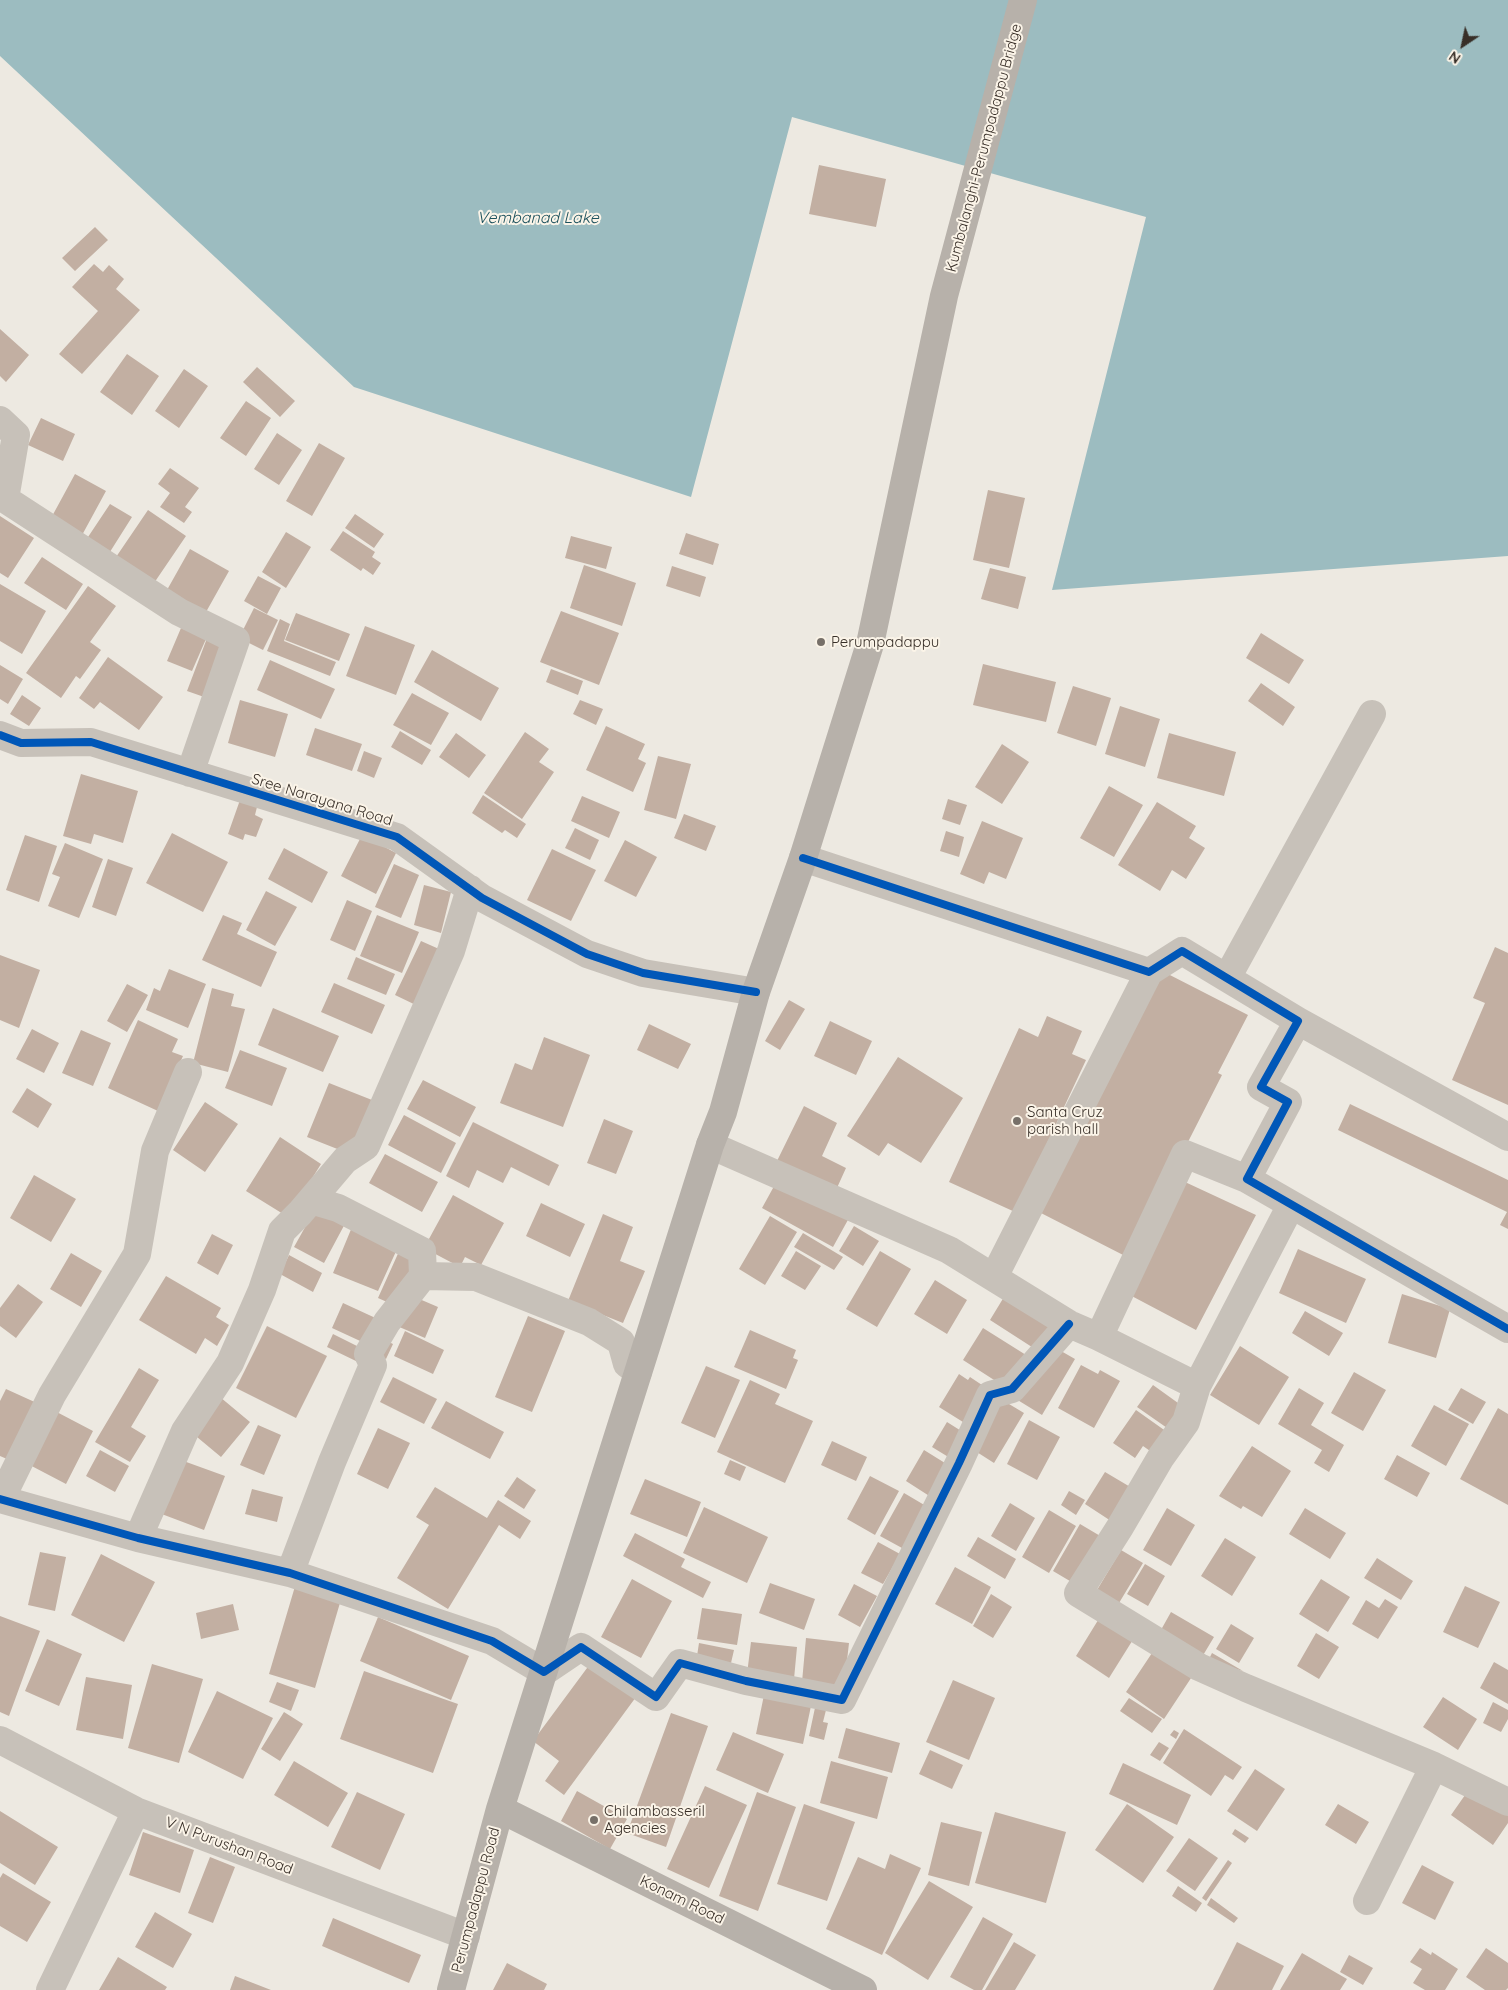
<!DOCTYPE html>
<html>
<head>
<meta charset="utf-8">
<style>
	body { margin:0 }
	#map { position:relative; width:1508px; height:1990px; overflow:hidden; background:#ede9e1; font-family:Quicksand,sans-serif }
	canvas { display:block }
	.north { position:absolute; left:1438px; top:20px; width:50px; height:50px; -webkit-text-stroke:4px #fbf4e8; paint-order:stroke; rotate:214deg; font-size:14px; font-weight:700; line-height:20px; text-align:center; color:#382f28 }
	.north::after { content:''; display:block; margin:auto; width:18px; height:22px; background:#382f28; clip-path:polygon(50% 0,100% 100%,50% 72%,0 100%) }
</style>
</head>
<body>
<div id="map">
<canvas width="1508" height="1990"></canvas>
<div class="north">N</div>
</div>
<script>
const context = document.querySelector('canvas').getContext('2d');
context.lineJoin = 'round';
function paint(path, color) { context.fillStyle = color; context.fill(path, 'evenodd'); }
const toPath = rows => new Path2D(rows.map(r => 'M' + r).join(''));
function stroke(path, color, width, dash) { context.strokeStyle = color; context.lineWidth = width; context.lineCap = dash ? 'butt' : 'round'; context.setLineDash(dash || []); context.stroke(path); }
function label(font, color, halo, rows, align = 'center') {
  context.font = font + ' Quicksand,sans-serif'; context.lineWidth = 4; context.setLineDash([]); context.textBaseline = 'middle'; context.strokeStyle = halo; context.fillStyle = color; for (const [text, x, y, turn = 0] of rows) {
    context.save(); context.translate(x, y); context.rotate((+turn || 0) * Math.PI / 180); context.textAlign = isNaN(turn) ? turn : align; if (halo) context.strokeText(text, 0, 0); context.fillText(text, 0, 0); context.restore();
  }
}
paint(toPath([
	[0,0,1508,0,1508,556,1052,590,1146,217,792,117,691,497,354,387,0,56]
]), '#9cbcc0');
paint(toPath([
	[819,165,886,179,876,227,809,214],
	[95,227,108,240,75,271,62,258],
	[94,264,103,272,109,265,124,279,116,289,140,310,82,374,59,354,98,311,72,287],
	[0,329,29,355,6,382,0,376],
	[127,354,159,376,132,415,100,392],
	[257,367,295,401,280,417,243,382],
	[184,369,208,386,179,428,155,411],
	[246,401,271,418,246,456,220,438],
	[41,418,75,434,63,461,28,445],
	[277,433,302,450,279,485,254,469],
	[319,443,345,458,312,516,286,501],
	[170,468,199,488,185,507,192,512,184,523,160,507,170,493,158,484],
	[75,474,106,491,81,537,50,520],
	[988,490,1025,498,1009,568,973,560],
	[110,504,132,517,108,555,86,540],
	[148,510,186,536,152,586,114,560],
	[355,514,384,534,374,548,345,528],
	[0,516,34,538,8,578,0,573],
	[343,531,375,552,372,557,381,563,373,575,363,568,361,571,330,550],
	[286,532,311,547,286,588,262,572],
	[686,533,719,544,713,565,679,554],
	[571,536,612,547,606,569,565,558],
	[190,549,229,571,206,612,167,590],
	[42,557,83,584,66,610,24,583],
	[584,565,636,583,622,626,570,608],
	[672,566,706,577,700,597,666,586],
	[990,568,1026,577,1018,609,981,599],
	[258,576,281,588,267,614,244,601],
	[0,584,46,611,22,654,0,641],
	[88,586,116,606,90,642,101,650,80,679,76,676,61,698,26,673],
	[254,608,278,620,263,650,239,638],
	[561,611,619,633,599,685,540,662],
	[296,613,350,634,339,661,285,640],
	[280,619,290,624,284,641,336,662,330,676,267,651],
	[365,626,415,645,396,695,346,676],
	[181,628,206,639,192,671,167,661],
	[209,633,228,640,207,698,187,691],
	[1261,633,1304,660,1289,684,1246,658],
	[432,650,499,688,481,721,414,682],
	[108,657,163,697,139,730,100,702,94,709,79,698],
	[270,660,335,689,321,719,257,690],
	[983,664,1056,682,1046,722,973,705],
	[0,665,23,679,8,704,0,699],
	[551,669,583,681,578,695,546,682],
	[1261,683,1295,707,1283,726,1248,701],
	[1073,686,1111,698,1096,746,1057,733],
	[412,693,449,713,431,745,393,725],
	[22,695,41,708,29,726,10,714],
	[240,700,288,714,275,757,228,743],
	[580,700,603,709,596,725,573,714],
	[1120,706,1160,719,1145,767,1105,754],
	[606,726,645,744,638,759,646,763,633,792,586,770],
	[315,728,362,744,352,771,306,755],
	[400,731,431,750,422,765,391,747],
	[525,732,549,749,539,762,554,772,522,819,484,793],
	[456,733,486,755,469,778,439,757],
	[1169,733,1236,752,1224,796,1157,778],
	[1002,744,1029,762,1002,804,975,787],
	[364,751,382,758,374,778,357,771],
	[658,756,691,764,676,819,644,810],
	[81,774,138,791,123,843,94,834,91,844,63,836],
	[1109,786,1143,805,1114,857,1080,838],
	[483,795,526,824,517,838,505,830,502,833,472,813],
	[582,796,620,812,609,838,571,821],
	[948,799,967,805,960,825,942,819],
	[240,800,257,807,255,815,263,819,256,837,245,834,243,840,228,834],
	[1157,802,1196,826,1189,838,1205,848,1186,879,1172,870,1160,891,1118,865],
	[684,814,716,826,706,851,674,838],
	[982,821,1023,838,1006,879,989,872,984,884,960,874],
	[575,828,599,840,590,860,565,848],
	[946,831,964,837,959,857,940,851],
	[172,833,228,862,203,912,146,883],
	[25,835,57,846,39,902,6,890],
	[362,835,396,853,376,894,341,876],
	[625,840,657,857,636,897,604,881],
	[65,843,103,859,79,918,48,906,60,877,52,874],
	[284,848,328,872,312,903,268,879],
	[552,849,596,870,571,921,527,900],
	[108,859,133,868,116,916,92,907],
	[394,864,419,875,401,918,375,907],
	[424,885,451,892,441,933,414,925],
	[266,891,297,907,275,946,246,930],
	[347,900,372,911,355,951,330,940],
	[223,915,242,923,237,934,277,952,261,987,202,960],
	[377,915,419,932,402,973,360,956],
	[421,941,448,953,422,1008,395,995],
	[1495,947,1508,953,1508,1105,1452,1080,1485,1003,1473,998],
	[0,955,40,970,19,1028,0,1020],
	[356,957,395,974,386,995,347,979],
	[169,969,206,984,188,1028,146,1010,154,988,160,991],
	[1164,972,1248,1015,1218,1073,1222,1075,1129,1258,1039,1212],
	[334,983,385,1005,372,1034,321,1012],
	[127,984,148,995,127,1032,107,1021],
	[212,988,234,994,231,1006,245,1009,228,1072,193,1063],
	[789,1000,805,1009,780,1050,765,1041],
	[273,1008,339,1036,323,1072,258,1045],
	[1047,1016,1082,1031,1072,1054,1086,1060,1015,1212,949,1182,1019,1028,1038,1037],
	[138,1020,178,1039,172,1052,183,1056,158,1111,108,1088],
	[830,1021,872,1041,856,1075,814,1056],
	[649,1024,691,1044,678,1069,637,1050],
	[32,1029,59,1043,44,1073,16,1059],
	[81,1030,111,1043,93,1086,62,1073],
	[544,1037,590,1055,563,1127,500,1103,515,1063,532,1070],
	[240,1050,287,1068,272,1106,225,1088],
	[898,1057,963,1098,921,1163,888,1143,879,1156,847,1136],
	[423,1080,476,1107,460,1137,407,1109],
	[329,1083,372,1100,350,1154,307,1137],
	[27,1088,52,1104,38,1128,12,1112],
	[205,1102,238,1124,205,1172,173,1150],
	[1350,1104,1508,1180,1508,1229,1500,1225,1507,1212,1338,1130],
	[804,1106,837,1123,822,1156,846,1168,836,1190,777,1161],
	[404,1115,456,1143,441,1173,388,1145],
	[604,1119,633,1131,616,1174,587,1163],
	[473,1122,559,1165,549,1186,511,1167,503,1183,477,1170,469,1188,446,1176],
	[280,1137,321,1164,288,1217,246,1191],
	[385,1154,438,1182,422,1212,369,1183],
	[34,1175,76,1199,51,1242,10,1218],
	[778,1179,849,1218,833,1247,762,1208],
	[1185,1182,1256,1215,1196,1330,1126,1293],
	[453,1195,504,1223,481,1265,465,1257,460,1267,424,1248],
	[541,1203,585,1224,570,1257,526,1236],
	[318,1204,347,1220,324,1263,294,1247],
	[603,1214,633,1227,620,1261,645,1271,623,1323,568,1301],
	[770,1216,797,1232,765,1285,739,1269],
	[854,1226,879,1241,863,1266,839,1251],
	[352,1227,398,1247,378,1291,333,1273],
	[803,1233,843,1257,834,1270,794,1247],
	[212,1234,233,1245,218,1275,197,1263],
	[401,1247,418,1255,396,1306,378,1298],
	[1298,1249,1366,1279,1346,1323,1279,1293],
	[796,1251,821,1266,805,1290,781,1276],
	[880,1251,911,1269,877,1327,846,1309],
	[71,1253,102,1271,81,1307,50,1289],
	[289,1255,322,1273,313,1292,280,1274],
	[166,1276,221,1308,216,1317,229,1325,217,1346,205,1338,196,1354,139,1320],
	[935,1280,967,1300,947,1334,914,1314],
	[18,1284,43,1302,16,1338,0,1326,0,1308],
	[1007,1292,1053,1321,1035,1349,990,1320],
	[1402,1294,1450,1309,1436,1358,1388,1343],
	[410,1295,438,1307,425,1338,397,1326],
	[343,1303,382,1321,371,1346,332,1328],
	[1305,1311,1343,1333,1329,1356,1292,1333],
	[528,1316,565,1331,532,1412,495,1397],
	[267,1326,327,1356,296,1418,236,1388],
	[983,1328,1026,1355,1005,1387,963,1360],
	[750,1330,796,1350,793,1358,798,1360,786,1389,734,1367],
	[405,1331,444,1350,433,1374,394,1356],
	[333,1334,363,1349,358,1362,327,1347],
	[379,1337,393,1344,386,1359,372,1353],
	[1240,1346,1289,1377,1259,1425,1210,1395],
	[1054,1347,1075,1359,1042,1415,1016,1399],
	[1081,1365,1098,1374,1100,1370,1120,1381,1094,1428,1058,1408],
	[706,1366,740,1380,715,1438,681,1423],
	[139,1368,159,1380,131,1427,146,1436,130,1462,95,1442],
	[1354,1372,1386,1390,1363,1431,1331,1413],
	[959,1374,968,1380,970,1377,985,1387,963,1422,939,1407],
	[393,1377,437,1399,424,1424,380,1402],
	[750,1380,780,1394,775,1404,813,1421,785,1483,717,1452],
	[1153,1385,1185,1408,1170,1430,1137,1407],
	[1299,1388,1324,1403,1311,1425,1344,1445,1329,1472,1314,1463,1322,1450,1278,1424],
	[1461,1388,1486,1402,1473,1424,1448,1410],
	[6,1389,39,1404,14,1462,0,1456,0,1401],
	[220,1397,250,1422,221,1457,191,1432],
	[999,1398,1024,1413,994,1463,969,1447],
	[446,1401,504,1432,490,1459,431,1428],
	[1434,1405,1469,1424,1446,1466,1411,1446],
	[1498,1408,1508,1414,1508,1505,1460,1479],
	[51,1409,93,1431,66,1484,24,1462],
	[1136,1410,1167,1432,1153,1453,1143,1446,1135,1458,1113,1443],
	[1029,1420,1060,1437,1037,1480,1007,1464],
	[947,1422,966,1434,950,1458,932,1447],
	[258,1425,281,1435,264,1475,240,1465],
	[378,1428,410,1443,388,1489,357,1474],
	[832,1441,867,1457,856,1481,821,1465],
	[1252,1446,1291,1471,1262,1517,1243,1506,1241,1509,1219,1496],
	[100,1450,129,1466,115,1492,86,1476],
	[924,1450,953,1468,934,1499,906,1481],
	[1397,1455,1430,1473,1417,1497,1384,1479],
	[178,1459,225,1476,204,1530,159,1513],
	[730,1460,746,1467,740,1481,724,1474],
	[1105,1472,1132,1488,1111,1521,1085,1504],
	[870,1476,899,1491,875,1535,847,1519],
	[517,1477,536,1490,524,1509,504,1496],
	[645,1479,701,1502,687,1537,630,1514],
	[435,1487,487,1518,498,1500,531,1521,520,1539,499,1525,448,1609,397,1578,429,1525,416,1517],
	[252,1489,283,1497,277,1522,245,1514],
	[1069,1491,1085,1500,1076,1515,1061,1505],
	[904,1493,926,1506,902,1548,880,1536],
	[1010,1503,1035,1518,1016,1551,991,1536],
	[704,1507,768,1537,747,1583,683,1553],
	[1167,1508,1195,1525,1171,1566,1143,1550],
	[1305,1508,1346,1533,1330,1559,1289,1534],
	[1049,1510,1076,1526,1049,1573,1022,1557],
	[1080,1524,1107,1540,1080,1587,1053,1571],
	[635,1533,685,1559,681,1567,711,1582,703,1598,623,1556],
	[978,1537,1016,1559,1005,1579,967,1556],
	[1225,1538,1256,1557,1232,1596,1201,1576],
	[878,1542,900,1554,883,1584,861,1573],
	[1121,1550,1143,1563,1119,1603,1097,1590],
	[40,1552,66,1557,55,1611,28,1605],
	[101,1554,155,1582,124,1642,71,1615],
	[1377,1558,1413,1581,1401,1600,1364,1578],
	[1145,1564,1165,1576,1148,1606,1127,1594],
	[955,1567,991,1587,972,1624,935,1604],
	[632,1579,672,1601,641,1658,601,1637],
	[1321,1579,1350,1597,1328,1632,1299,1614],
	[296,1583,342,1596,315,1688,269,1674],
	[770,1583,815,1599,804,1630,759,1613],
	[854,1584,877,1596,860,1627,838,1615],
	[1465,1586,1500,1602,1478,1648,1443,1632],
	[991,1594,1012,1607,993,1638,973,1626],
	[1385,1599,1398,1607,1378,1639,1352,1624,1366,1600,1379,1608],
	[233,1604,239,1630,201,1639,196,1613],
	[702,1608,742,1614,737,1645,697,1639],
	[1171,1612,1214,1637,1199,1662,1157,1637],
	[0,1616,40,1631,9,1716,0,1712],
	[378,1617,469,1656,451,1700,360,1661],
	[1100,1617,1134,1638,1109,1678,1076,1656],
	[1231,1624,1254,1638,1239,1663,1216,1649],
	[1316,1633,1339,1647,1319,1679,1297,1666],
	[806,1638,849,1643,844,1687,802,1682],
	[47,1639,82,1654,59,1706,25,1691],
	[751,1642,797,1647,794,1679,747,1674],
	[699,1643,734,1650,731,1663,697,1656],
	[1158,1644,1197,1669,1164,1719,1126,1692],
	[1212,1653,1243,1671,1208,1661],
	[1494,1662,1508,1670,1508,1704,1480,1688],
	[152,1664,203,1679,179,1763,128,1748],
	[590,1664,636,1697,564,1795,545,1781,559,1761,533,1741],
	[364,1671,458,1704,433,1773,340,1739],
	[86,1677,132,1685,123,1739,76,1730],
	[953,1680,995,1698,969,1760,926,1742],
	[277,1682,299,1690,291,1711,269,1702],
	[217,1691,273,1718,243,1779,188,1752],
	[764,1695,811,1706,803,1744,756,1734],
	[1443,1697,1477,1719,1458,1750,1423,1727],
	[1129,1698,1162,1719,1152,1733,1120,1711],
	[1493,1702,1508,1710,1508,1719,1501,1732,1483,1723],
	[816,1703,827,1706,823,1722,828,1723,824,1740,809,1736],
	[284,1712,303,1724,280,1761,261,1749],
	[671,1713,708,1726,666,1847,627,1833],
	[846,1728,900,1743,892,1773,838,1758],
	[1184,1729,1242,1767,1233,1780,1225,1775,1211,1796,1163,1763],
	[1174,1730,1179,1733,1176,1739,1170,1735],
	[733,1732,784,1754,768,1793,716,1770],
	[1159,1742,1169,1748,1160,1761,1150,1755],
	[930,1750,963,1765,952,1789,919,1774],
	[294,1761,348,1793,328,1827,274,1795],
	[831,1761,888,1777,877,1819,820,1803],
	[1123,1763,1191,1795,1177,1825,1109,1794],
	[1255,1769,1285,1789,1257,1831,1227,1811],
	[705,1786,747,1805,709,1888,667,1869],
	[1470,1788,1508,1815,1508,1823,1493,1845,1451,1815],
	[577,1791,627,1819,610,1849,561,1821],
	[357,1792,405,1814,380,1870,331,1847],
	[757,1792,796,1807,758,1911,719,1896],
	[804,1804,855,1822,827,1901,777,1884],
	[1127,1804,1174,1837,1143,1883,1095,1850],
	[1338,1804,1369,1822,1356,1844,1325,1825],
	[0,1811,58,1847,35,1885,0,1863],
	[995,1812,1066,1832,1046,1903,975,1883],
	[941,1822,982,1832,969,1886,928,1875],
	[1235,1829,1249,1838,1245,1843,1232,1834],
	[143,1832,194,1850,180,1893,129,1875],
	[1189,1838,1218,1858,1195,1891,1166,1871],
	[890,1854,921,1868,882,1955,826,1929,858,1857,885,1869],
	[210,1857,235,1867,213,1923,188,1913],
	[1228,1860,1232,1863,1206,1901,1202,1898],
	[1422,1865,1454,1882,1435,1920,1402,1903],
	[3,1873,51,1902,27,1942,0,1926,0,1878],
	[929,1881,973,1907,928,1980,885,1953],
	[1178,1886,1202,1903,1196,1912,1172,1896],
	[1211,1898,1238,1918,1234,1923,1207,1905],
	[155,1912,192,1934,173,1968,135,1947],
	[983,1917,1013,1934,982,1990,974,1990,950,1977],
	[333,1918,421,1955,409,1983,322,1946],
	[1014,1942,1036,1955,1015,1990,985,1990],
	[1237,1942,1284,1966,1272,1990,1213,1990],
	[1420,1948,1431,1955,1432,1952,1458,1969,1445,1990,1425,1990,1413,1983,1422,1969,1410,1962],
	[1486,1948,1508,1963,1508,1988,1506,1990,1485,1990,1466,1977],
	[1302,1953,1347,1979,1340,1990,1280,1990],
	[1349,1955,1373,1968,1363,1985,1340,1972],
	[118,1957,167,1987,165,1990,99,1990],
	[507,1963,547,1984,544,1990,493,1990],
	[235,1976,271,1990,230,1990]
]), '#c2afa2');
stroke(toPath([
	[0,420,16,435,5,499,179,612,236,640,190,773],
	[0,735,21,743,91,742,397,837,482,898,587,954,643,973,756,992],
	[803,858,1149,972,1182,951,1298,1021,1261,1087,1288,1102,1247,1179,1508,1329],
	[1227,978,1372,714],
	[1298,1021,1508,1137],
	[710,1145,949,1250,1069,1324,1099,1337,1185,1154,1247,1179],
	[311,1200,338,1208,422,1251,423,1276],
	[994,1277,1149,972],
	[1097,1336,1197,1386,1186,1422,1161,1457,1120,1527,1078,1593,1199,1667,1246,1688,1434,1766,1508,1802],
	[1197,1386,1291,1205],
	[0,1499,138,1538,290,1573,492,1641,544,1672,581,1647,656,1697,680,1663,746,1681,842,1700,959,1463,990,1395,1012,1389,1069,1324],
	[1,1499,52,1395,137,1254,155,1151,188,1072],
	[138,1538,185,1431,230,1363,262,1290,282,1231,300,1213,345,1160,366,1146,451,951,470,889],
	[290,1573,332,1462,373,1365,368,1354,387,1322,423,1276,476,1277,589,1322,621,1342,627,1364,638,1372],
	[0,1740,136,1811,466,1936],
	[1367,1901,1434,1766],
	[50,1990,136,1811]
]), '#c7c1b9', 28);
stroke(toPath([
	[500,1809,863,1990],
	[451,1990,500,1809,710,1145,723,1112,756,992,803,858,870,644,944,296,1023,0]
]), '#b7b1aa', 28);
stroke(toPath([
	[0,735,21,743,91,742,397,837,482,898,587,954,643,973,756,992],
	[803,858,1149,972,1182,951,1298,1021,1261,1087,1288,1102,1247,1179,1508,1329],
	[0,1499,138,1538,290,1573,492,1641,544,1672,581,1647,656,1697,680,1663,746,1681,842,1700,959,1463,990,1395,1012,1389,1069,1324]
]), '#0057b8', 8);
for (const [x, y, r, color] of [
	[821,642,5,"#777069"],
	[1017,1121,5,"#777069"],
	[594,1820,5,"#777069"]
]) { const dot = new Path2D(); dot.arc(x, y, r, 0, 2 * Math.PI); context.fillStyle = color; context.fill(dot); stroke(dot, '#fbf4e8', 2); }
label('15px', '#382f28', '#fbf4e8', [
	["Kumbalanghi-Perumpadappu Bridge",984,148,-75],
	["Sree Narayana Road",322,800,17],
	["V N Purushan Road",229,1846,21],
	["Perumpadappu Road",476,1900,-75],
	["Konam Road",682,1900,26]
]);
label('15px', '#382f28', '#fbf4e8', [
	["Perumpadappu",831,642],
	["Santa Cruz",1027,1112],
	["parish hall",1027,1129],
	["Chilambasseril",604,1811],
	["Agencies",604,1828]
], 'left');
label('italic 16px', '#1b505c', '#fbf4e8', [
	["Vembanad Lake",538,218]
]);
</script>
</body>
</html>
